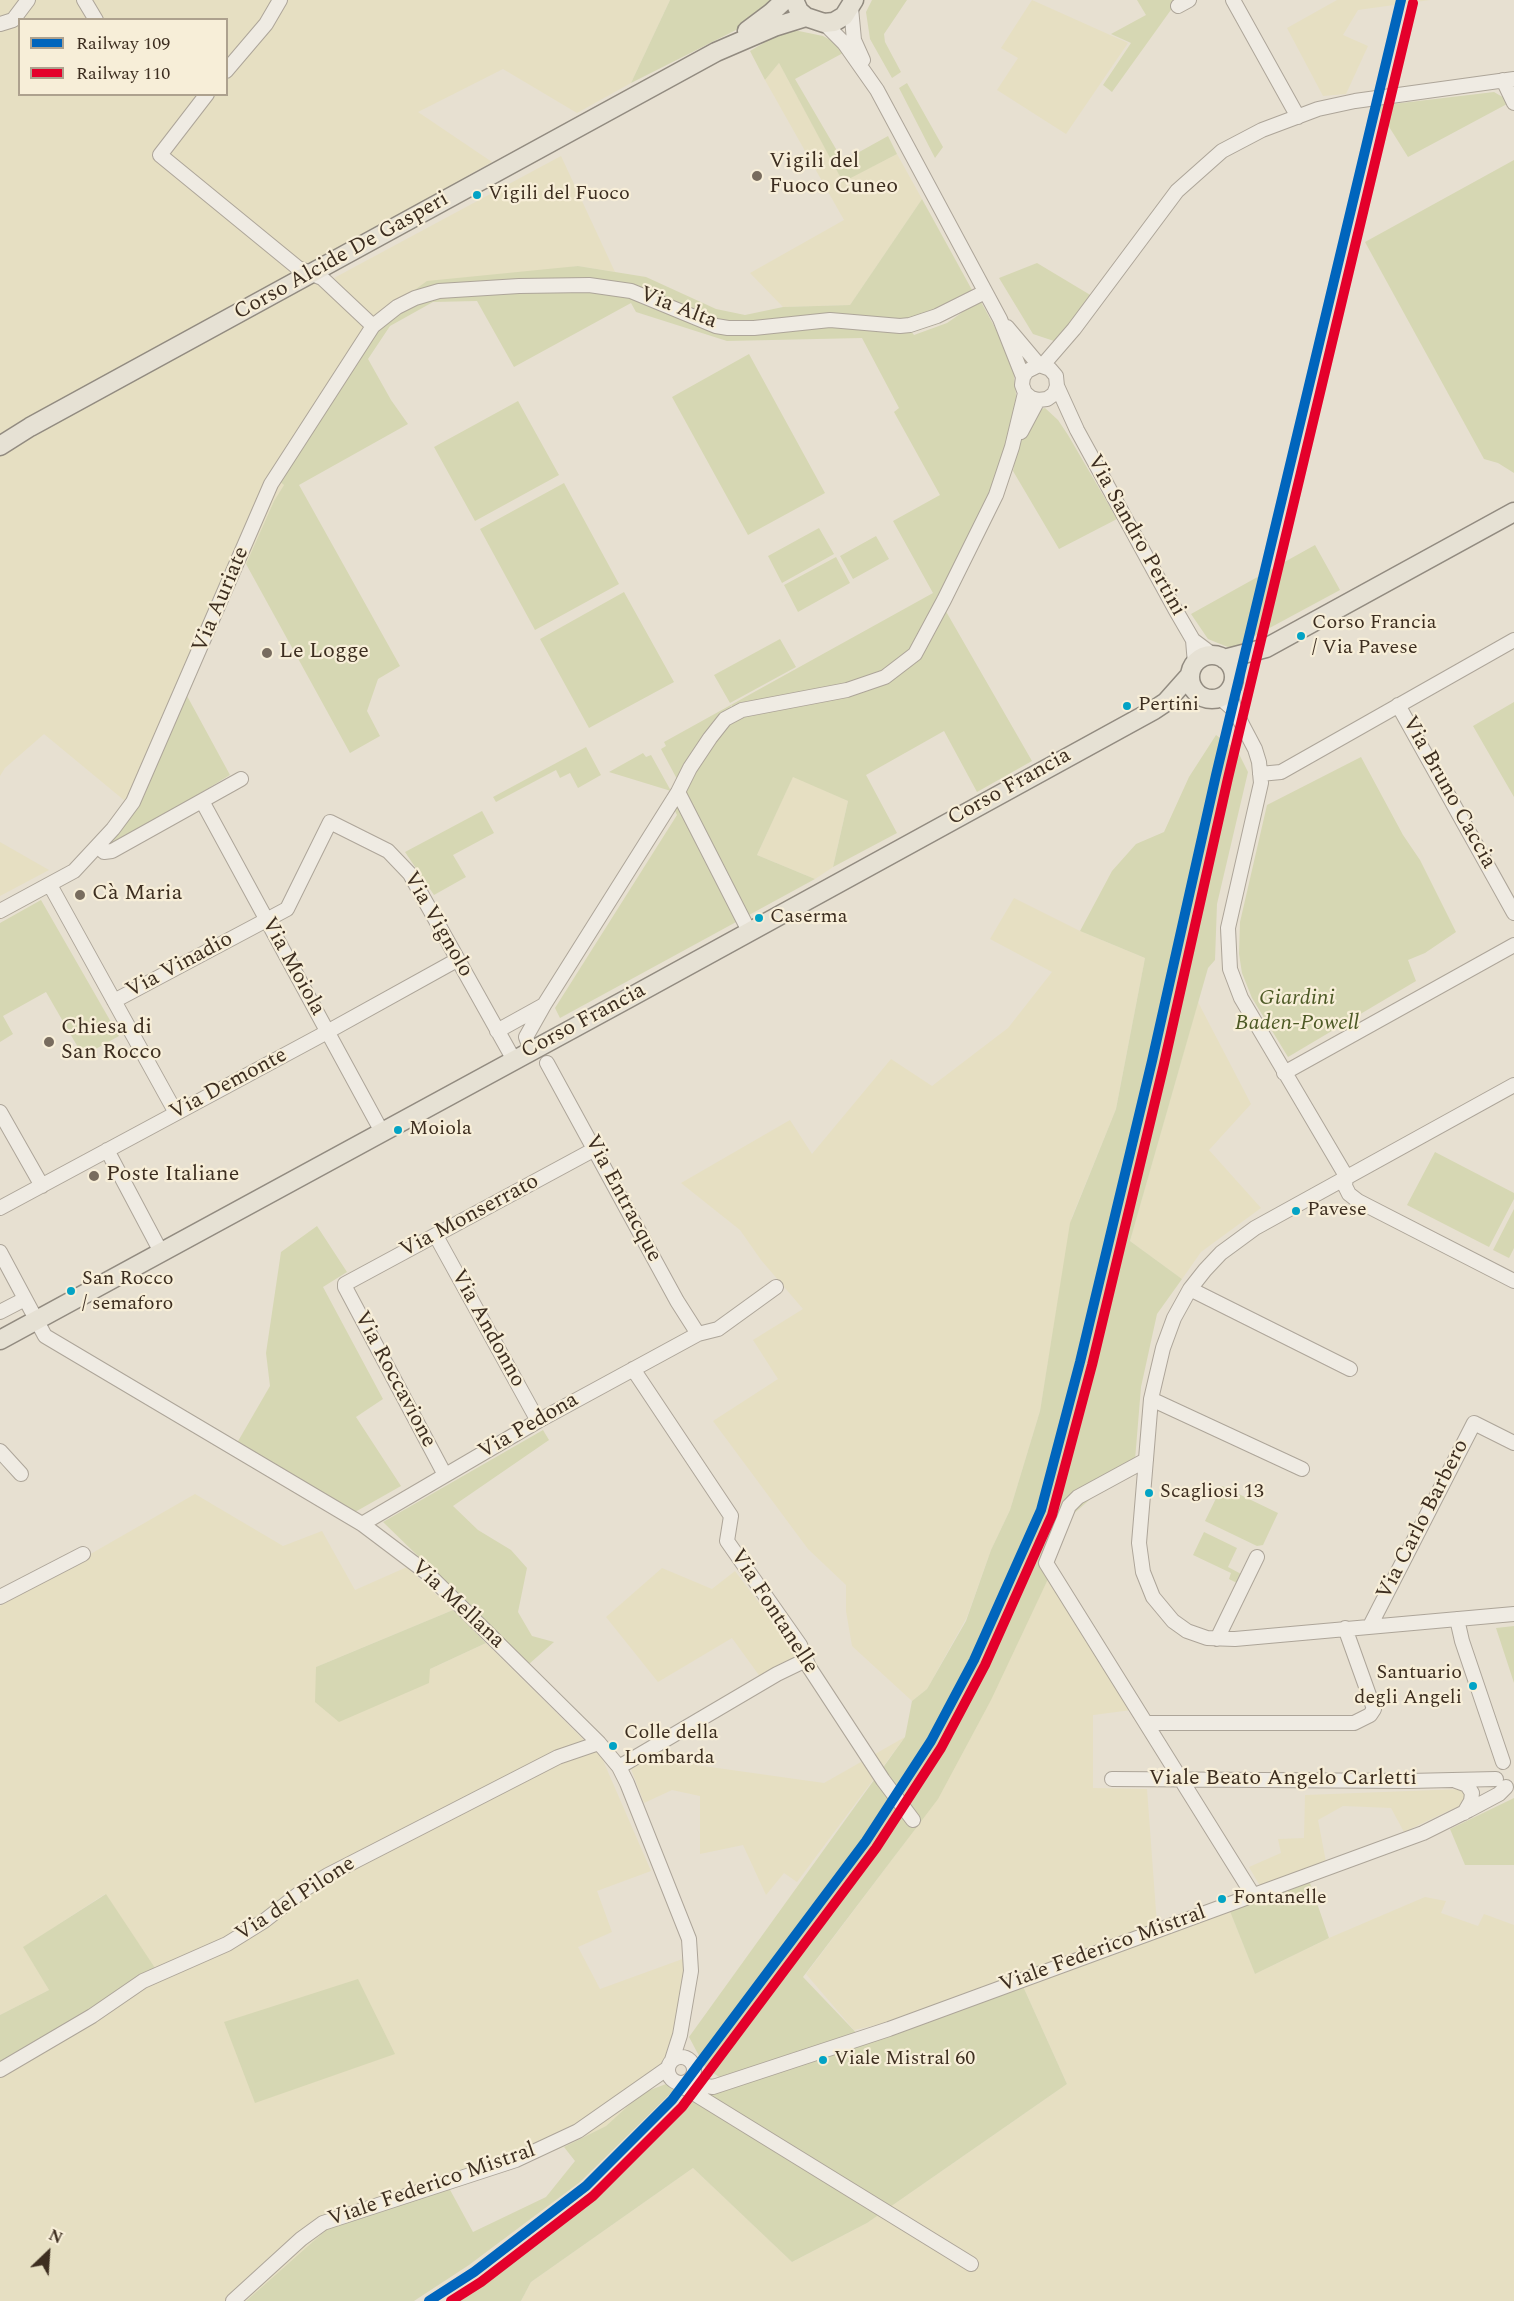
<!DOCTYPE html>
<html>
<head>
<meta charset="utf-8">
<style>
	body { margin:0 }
	#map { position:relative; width:1514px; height:2301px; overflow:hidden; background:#e7e0d1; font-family:Spectral,serif }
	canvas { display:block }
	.legend { position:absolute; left:18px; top:18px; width:210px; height:78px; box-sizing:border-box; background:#f7eed8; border:2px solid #ada18e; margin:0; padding:8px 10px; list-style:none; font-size:18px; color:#3d2e20 }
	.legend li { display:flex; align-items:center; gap:12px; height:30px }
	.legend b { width:30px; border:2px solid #ada18e }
	.north { position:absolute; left:18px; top:2223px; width:60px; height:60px; -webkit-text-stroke:4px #f7eed8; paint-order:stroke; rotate:25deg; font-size:16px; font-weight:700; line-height:24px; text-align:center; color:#3d2e20 }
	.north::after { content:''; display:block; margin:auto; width:21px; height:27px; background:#3d2e20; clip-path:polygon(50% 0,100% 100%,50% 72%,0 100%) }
</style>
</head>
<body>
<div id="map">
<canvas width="1514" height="2301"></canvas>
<ul class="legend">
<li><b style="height:8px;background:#0065bd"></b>Railway 109</li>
<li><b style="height:8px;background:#e4002b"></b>Railway 110</li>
</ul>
<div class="north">N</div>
</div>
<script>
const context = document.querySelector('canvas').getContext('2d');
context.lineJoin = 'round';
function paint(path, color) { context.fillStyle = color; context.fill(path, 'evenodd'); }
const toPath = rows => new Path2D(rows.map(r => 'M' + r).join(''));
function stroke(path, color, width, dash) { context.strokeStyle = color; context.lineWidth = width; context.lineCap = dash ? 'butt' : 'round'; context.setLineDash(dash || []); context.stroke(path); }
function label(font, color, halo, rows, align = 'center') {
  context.font = font + ' Spectral,serif'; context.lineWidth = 4.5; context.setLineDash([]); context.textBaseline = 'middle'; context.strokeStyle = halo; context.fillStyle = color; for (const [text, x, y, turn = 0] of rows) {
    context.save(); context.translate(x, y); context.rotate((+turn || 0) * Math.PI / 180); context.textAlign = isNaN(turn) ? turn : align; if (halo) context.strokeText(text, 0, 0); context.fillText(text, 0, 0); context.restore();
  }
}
paint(toPath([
	[0,0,670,0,631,83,577,113,503,69,418,112,492,162,327,255,318,285,359,320,364,328,273,477,284,485,274,501,246,564,235,562,146,763,125,801,44,734,5,768,0,776],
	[20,20,226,20,226,94,20,94],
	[1032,0,1128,43,1066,134,997,90,1018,58,1001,48],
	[1337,0,1430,0,1358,10,1343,35,1368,46,1346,94,1323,96,1287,28],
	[779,63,843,181,897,154,922,199,850,305,783,307,750,273,844,220,765,80],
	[561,156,615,272,578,266,548,270,373,316,365,313,349,299,334,278],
	[793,776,848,801,833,867,815,879,757,855],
	[0,842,49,870,0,896],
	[1014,898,1080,931,1145,958,1116,1109,1072,1217,1040,1411,1010,1510,991,1550,967,1617,927,1689,912,1701,852,1646,846,1611,846,1585,808,1549,713,1421,778,1379,753,1340,803,1309,761,1260,740,1230,681,1183,790,1120,812,1154,891,1059,932,1086,1008,1028,1052,972,990,939],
	[1198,1002,1251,1104,1209,1150,1261,1208,1201,1252,1182,1279,1130,1241],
	[195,1494,283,1546,322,1531,355,1590,407,1567,453,1610,316,1667,430,1669,486,1643,602,1758,651,1871,597,1891,612,1932,578,1947,600,1989,688,1957,676,2027,666,2064,642,2093,606,2126,564,2147,326,2230,246,2301,0,2301,0,2065,154,1968,105,1894,24,1947,49,1990,0,2015,0,1606],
	[662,1568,712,1589,735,1571,792,1646,797,1658,761,1678,732,1638,658,1682,606,1617],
	[1049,1577,1132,1710,1093,1715,1093,1788,1147,1789,1157,1925,890,2022,854,2030,806,1974,906,1841,1028,1619],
	[905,1737,797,1882,784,1873,766,1895,743,1845,700,1854,700,1796,672,1790,644,1803,631,1769,667,1748,696,1765,824,1783],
	[1461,1789,1467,1797,1463,1804,1404,1832,1391,1808,1343,1806,1318,1820,1326,1862,1260,1886,1249,1867,1281,1853,1278,1839,1304,1838,1305,1795],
	[1425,1897,1446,1901,1441,1913,1478,1926,1484,1914,1514,1925,1514,2301,521,2301,531,2282,693,2168,792,2262,867,2223,1067,2084,1022,1984,1229,1909,1255,1974,1329,1938]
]), '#e6dfc2');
paint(toPath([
	[670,0,782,0,767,12,738,29,631,83],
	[872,0,907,0,884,34,885,42,901,72,892,78,870,39,866,12],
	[1137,0,1178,0,1112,92,1103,85,1131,43,1111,34,1146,15],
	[794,30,823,36,834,42,843,53,795,79,843,161,888,136,897,154,843,182,779,63,765,80,750,51,777,35],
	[907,83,943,147,935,158,899,88],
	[1494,92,1506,99,1507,104,1408,157,1376,106],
	[1514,160,1514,473,1498,463,1484,459,1365,242],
	[922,199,972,290,947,306,902,320,914,335,947,323,980,300,1012,359,1017,403,1011,431,982,516,940,601,1032,761,977,792,944,731,866,775,897,833,833,867,848,801,793,777,757,855,815,879,560,1018,555,1008,677,815,674,809,704,757,733,720,732,705,715,723,678,781,661,749,666,746,664,742,933,593,893,521,940,495,894,412,899,408,862,338,727,341,636,312,631,303,514,367,477,301,433,302,390,326,368,359,391,400,408,424,299,485,400,666,378,679,367,711,380,736,350,753,246,564,274,501,284,485,272,476,373,316,379,316,427,281,578,266,646,277,716,309,745,315,783,307,850,305],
	[1037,263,1092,296,1066,330,1054,341,1033,334,999,278],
	[749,354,825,493,748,535,672,397],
	[518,401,559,475,475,521,434,447],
	[1045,408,1058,420,1068,435,1117,519,1059,549,1013,471,1018,443,1033,411],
	[564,483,619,584,535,630,480,529],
	[819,528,834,554,782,583,768,556],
	[876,536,889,559,853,579,840,556],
	[1315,545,1340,590,1251,638,1235,650,1208,639,1191,614],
	[836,557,850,583,798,612,784,585],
	[624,592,674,682,589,728,540,639],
	[780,639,796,667,730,703,714,675],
	[186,694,230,775,123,840,108,846,107,840,144,796],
	[1514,702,1514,797,1473,726],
	[1216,735,1237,750,1248,772,1217,904,1215,960,1208,968,1130,1241,1182,1279,1157,1314,1141,1387,1135,1460,1071,1516,1049,1577,991,1700,938,1799,803,1977,865,2042,1022,1984,1067,2084,867,2223,792,2262,693,2168,531,2282,521,2301,454,2301,483,2282,597,2196,689,2098,697,2104,719,2077,705,2067,689,2037,905,1737,912,1701,927,1689,966,1621,991,1550,1010,1510,1040,1411,1070,1223,1116,1109,1145,958,1080,931,1112,871,1136,844,1164,832,1189,777],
	[586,747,601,775,578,788,570,773,560,778,556,770,496,802,493,797],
	[643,753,646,757,651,755,671,791,609,772],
	[1361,757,1403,835,1420,860,1456,932,1425,953,1408,960,1416,981,1288,1057,1252,998,1242,973,1239,954,1240,922,1267,805],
	[482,811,494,833,453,855,466,877,434,895,405,852],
	[41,900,119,1036,83,1056,46,992,3,1016,13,1034,0,1042,0,923],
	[1435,1152,1514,1193,1514,1199,1489,1247,1407,1205],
	[1514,1209,1514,1248,1509,1258,1493,1250],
	[317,1226,347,1272,323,1287,383,1399,356,1417,401,1486,355,1512,237,1443,270,1386,266,1353,281,1252],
	[543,1430,549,1440,453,1506,478,1530,511,1550,527,1568,518,1612,532,1636,554,1642,529,1664,383,1522],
	[1222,1486,1278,1513,1263,1545,1257,1546,1205,1521],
	[1204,1532,1237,1548,1228,1567,1243,1575,1239,1584,1229,1579,1231,1573,1193,1555],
	[453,1610,486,1643,430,1669,429,1683,339,1722,315,1702,316,1667],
	[1514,1626,1514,1683,1496,1628],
	[1514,1798,1514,1865,1465,1865,1450,1829],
	[1309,1880,1329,1938,1255,1974,1229,1909],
	[106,1894,155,1968,115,1995,0,2065,0,2015,49,1990,23,1947],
	[358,1979,395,2054,255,2103,224,2022],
	[666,2084,676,2088,580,2182,469,2265,414,2301,246,2301,326,2230,449,2188,473,2232,546,2197,575,2161,564,2147,606,2126,642,2093]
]), '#d6d7b3');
const minor = toPath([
	[84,0,96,20],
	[1233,0,1298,117],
	[1178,6,1189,0],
	[851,8,854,40,863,60],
	[824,23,844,43,877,90,1000,319,1023,377],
	[0,24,13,20,28,0],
	[226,71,266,24,280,0],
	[1503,80,1514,103],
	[207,94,160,155,298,268,322,278,373,326],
	[1007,327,1039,365],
	[1042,366,1074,329,1177,191,1222,151,1262,130,1318,109,1355,101,1514,79],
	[1057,386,1054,394,1047,399,1038,400,1031,398,1025,393,1022,385,1023,377,1027,371,1039,365,1050,369,1056,376,1057,386,1077,430,1175,609,1193,640,1213,655],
	[1021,432,1038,400],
	[1193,640,1195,664],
	[1229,690,1235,711,1255,749,1259,762,1261,783,1228,928,1230,969,1241,998,1346,1176],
	[1219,697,1235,711],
	[1398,705,1514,913],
	[1260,774,1281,772,1514,640],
	[678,792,749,931],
	[202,801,382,1132],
	[98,846,104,852,112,851,241,779],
	[50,885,176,1113],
	[0,911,74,871,113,829,133,802,271,484,373,326,397,307,415,298,439,291,519,286,589,285,631,291,716,326,728,328,754,328,830,320,900,326,910,325,937,316,985,292],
	[114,1001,287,909,330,822,388,851,410,874,514,1060],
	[497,1031,544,1005],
	[531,1051,526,1037,544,1005,678,792,690,768,710,738,725,719,742,710,847,690,885,677,915,654,944,600,996,495,1012,447,1025,393],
	[547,1063,677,1301,698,1334],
	[1284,1073,1514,945],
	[1514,1085,1255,1228,1221,1253,1205,1270,1190,1289,1174,1318,1163,1348,1151,1399,1139,1543,1143,1572,1153,1597,1173,1621,1187,1631,1207,1638,1235,1639,1514,1614],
	[0,1112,42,1186],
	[107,1150,161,1252],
	[1346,1176,1345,1186,1349,1194,1358,1201,1514,1281],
	[0,1208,318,1037,457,960],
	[436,1236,538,1421],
	[0,1252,45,1336,362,1524,427,1573,599,1743,619,1767,627,1783,689,1939,691,1971,680,2035,672,2060],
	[1190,1289,1350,1369],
	[0,1312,25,1299],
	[633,1369,731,1516,727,1541,800,1645,809,1667,883,1780,913,1820],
	[1151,1399,1302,1469],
	[0,1451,21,1474],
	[1146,1460,1078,1497,1069,1506,1046,1563,1253,1895],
	[445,1475,345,1287,345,1284,595,1149],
	[362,1524,538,1421,698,1334,718,1329,776,1287],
	[0,1597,83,1554],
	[1457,1619,1462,1641,1503,1762],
	[1370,1626,1474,1423,1514,1443],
	[1217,1639,1257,1557],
	[1147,1723,1354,1723,1370,1715,1374,1709,1345,1628],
	[619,1767,777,1674,806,1660],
	[1112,1779,1409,1781,1496,1779],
	[1456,1781,1467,1785,1472,1793,1471,1801,1464,1813],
	'668 2070a13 13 0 1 1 26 0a13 13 0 1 1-26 0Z',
	[0,2070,92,2016,143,1981,227,1944,264,1921,305,1889,328,1875,558,1757,599,1743],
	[685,2083,713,2087,889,2029,1423,1833,1469,1810,1499,1794,1506,1787],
	[682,2086,971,2264],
	[233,2301,301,2239,323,2223,516,2160,578,2131,668,2068]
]);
const major = toPath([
	[794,0,799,11,806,17,824,23,834,22,844,16,854,0],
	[747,31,771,13,785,0],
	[0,446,30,427,716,52,774,27,806,17],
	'1190 677a22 22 0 1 1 44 0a22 22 0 1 1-44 0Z',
	[1224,659,1266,648,1514,512],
	[0,1340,629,998,1154,710,1166,702,1190,675]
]);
stroke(minor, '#ada599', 16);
stroke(major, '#928b80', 21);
stroke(minor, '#efebe3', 14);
stroke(major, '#e6e1d4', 18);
stroke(toPath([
	[429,2301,474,2272,586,2186,672,2100,866,1841,931,1741,974,1660,1041,1510,1080,1362,1152,1061,1216,775,1401,0]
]), '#0065bd', 10);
stroke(toPath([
	[451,2301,481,2282,593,2196,682,2107,876,1848,941,1748,985,1665,1052,1515,1092,1365,1164,1064,1228,778,1413,3]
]), '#e4002b', 10);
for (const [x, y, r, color] of [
	[757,176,6,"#786c5e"],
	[477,195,5,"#03a3c5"],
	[1301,636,5,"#03a3c5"],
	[267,653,6,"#786c5e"],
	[1127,706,5,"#03a3c5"],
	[80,895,6,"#786c5e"],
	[759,918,5,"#03a3c5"],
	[49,1042,6,"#786c5e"],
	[398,1130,5,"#03a3c5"],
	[94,1176,6,"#786c5e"],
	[1296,1211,5,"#03a3c5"],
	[71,1291,5,"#03a3c5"],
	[1149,1493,5,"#03a3c5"],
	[1473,1686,5,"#03a3c5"],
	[613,1746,5,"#03a3c5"],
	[1222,1899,5,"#03a3c5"],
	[823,2060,5,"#03a3c5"]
]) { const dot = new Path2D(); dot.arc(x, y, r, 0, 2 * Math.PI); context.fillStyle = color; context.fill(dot); stroke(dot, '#f7eed8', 2); }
label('20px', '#3d2e20', '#f7eed8', [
	["Vigili del Fuoco",488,195],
	["Corso Francia",1312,624],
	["/ Via Pavese",1312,649],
	["Pertini",1138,706],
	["Caserma",770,918],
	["Moiola",409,1130],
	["Pavese",1307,1211],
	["San Rocco",82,1280],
	["/ semaforo",82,1305],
	["Scagliosi 13",1160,1493],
	["Santuario",1462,1674,"right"],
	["degli Angeli",1462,1699,"right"],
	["Colle della",624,1734],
	["Lombarda",624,1759],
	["Fontanelle",1233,1899],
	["Viale Mistral 60",834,2060]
], 'left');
label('22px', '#3d2e20', '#f7eed8', [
	["Vigili del",769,163],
	["Fuoco Cuneo",769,188],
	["Le Logge",279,653],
	["Cà Maria",92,895],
	["Chiesa di",61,1029],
	["San Rocco",61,1054],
	["Poste Italiane",106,1176]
], 'left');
label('22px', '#3d2e20', '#f7eed8', [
	["Corso Alcide De Gasperi",342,257,-29],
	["Via Alta",678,309,21],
	["Via Sandro Pertini",1135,536,61],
	["Via Auriate",222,600,-67],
	["Corso Francia",1010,788,-29],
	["Via Bruno Caccia",1448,793,61],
	["Via Vignolo",437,925,60],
	["Via Vinadio",180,966,-28],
	["Via Moiola",292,967,61],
	["Corso Francia",584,1022,-28],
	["Via Demonte",229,1085,-28],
	["Via Entracque",622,1199,62],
	["Via Monserrato",470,1217,-28],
	["Via Andonno",487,1329,61],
	["Via Roccavione",394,1380,62],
	["Via Pedona",529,1427,-30],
	["Via Carlo Barbero",1424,1520,-63],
	["Via Mellana",457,1605,43],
	["Via Fontanelle",773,1612,57],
	["Viale Beato Angelo Carletti",1283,1780],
	["Via del Pilone",296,1900,-33],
	["Viale Federico Mistral",1103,1950,-20],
	["Viale Federico Mistral",432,2186,-19]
]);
label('italic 22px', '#4d5a26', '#f7eed8', [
	["Giardini",1297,1000],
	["Baden-Powell",1297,1025]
]);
</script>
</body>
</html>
